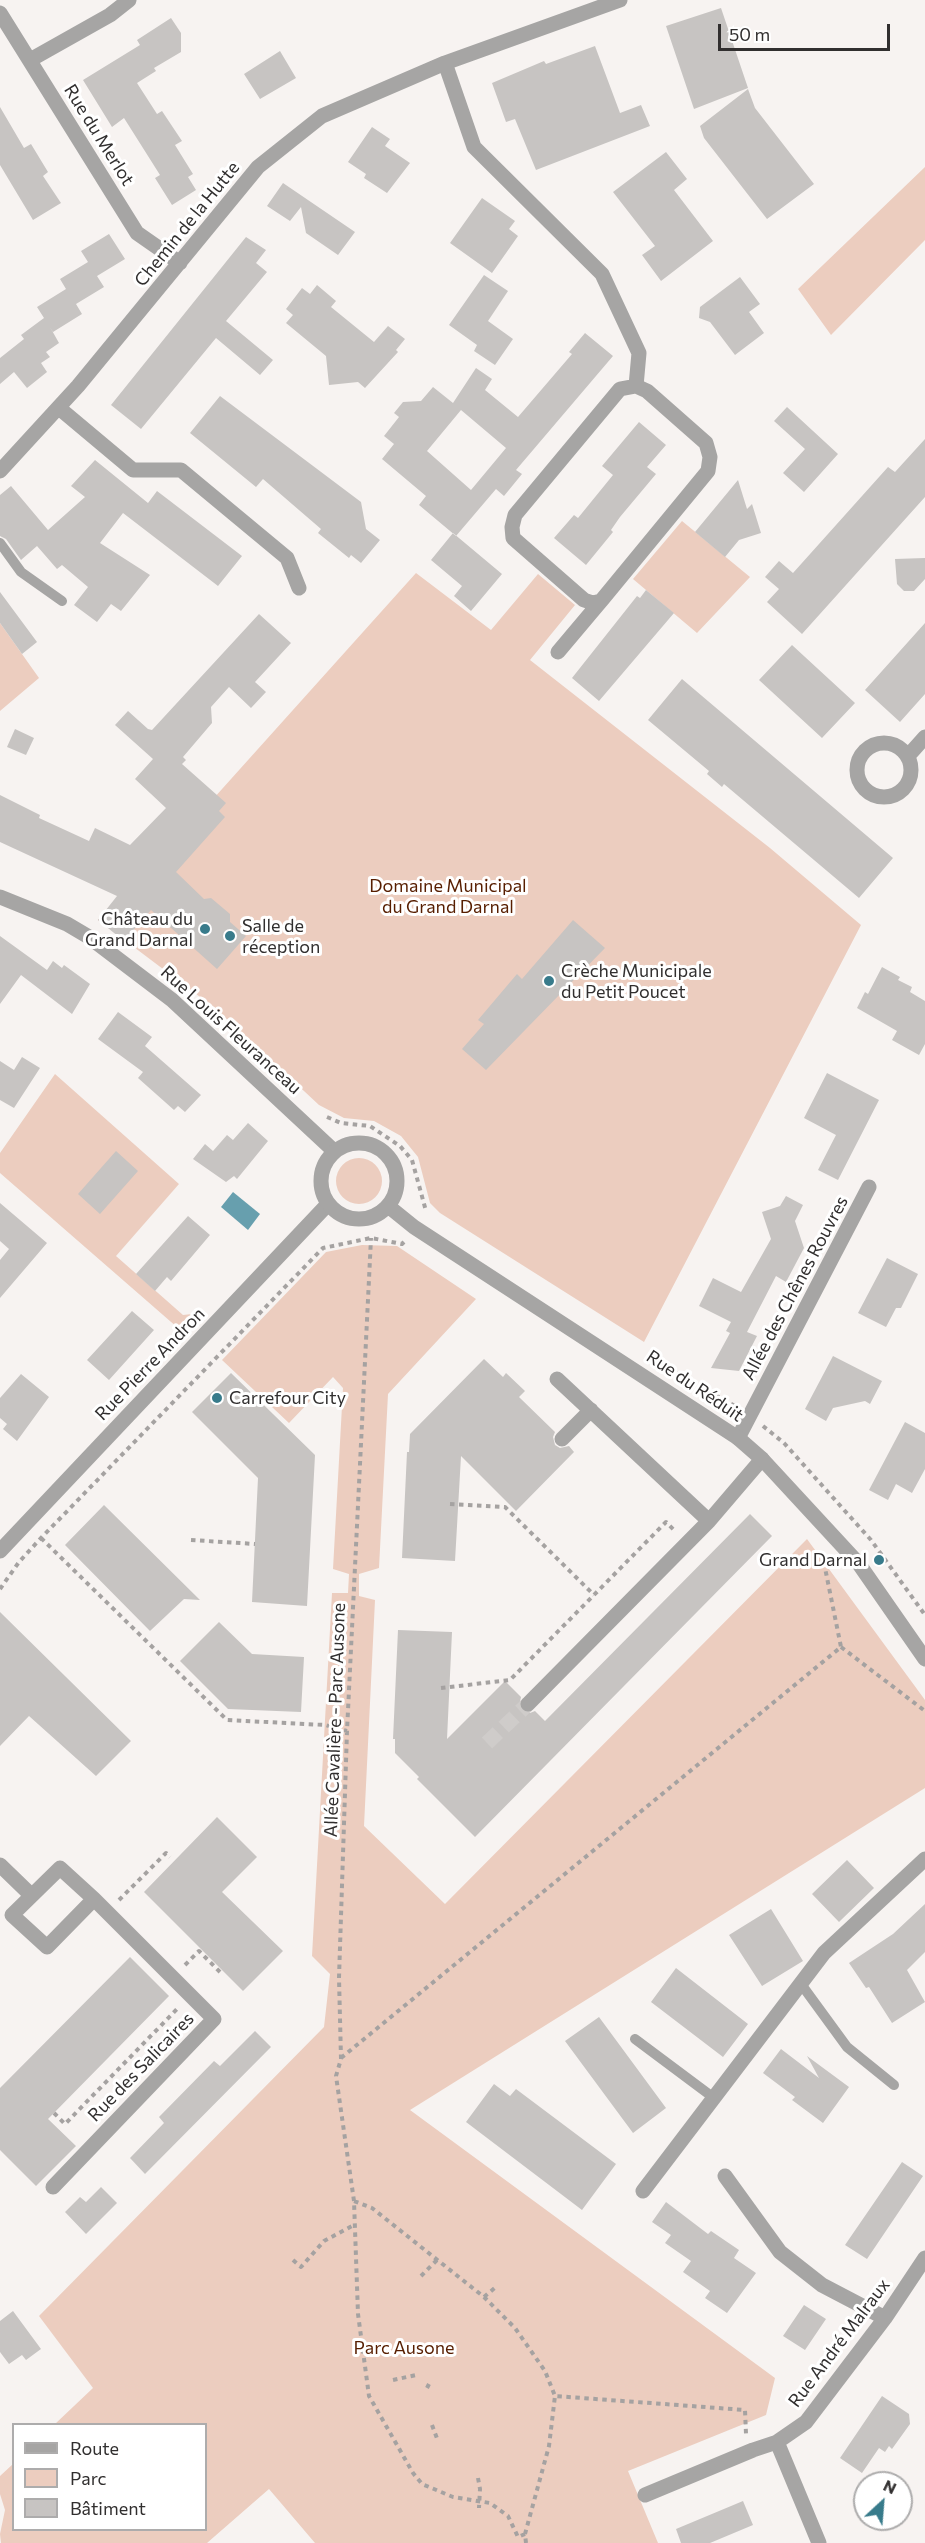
<!DOCTYPE html>
<html>
<head>
<meta charset="utf-8">
<style>
	body { margin:0 }
	#map { position:relative; width:925px; height:2543px; overflow:hidden; background:#f7f3f1; font-family:Commissioner,sans-serif }
	canvas { display:block }
	.legend { position:absolute; left:12px; top:2423px; width:195px; height:108px; box-sizing:border-box; background:#fff; border:2px solid #adacac; margin:0; padding:8px 10px; list-style:none; font-size:18px; color:#312f2f }
	.legend li { display:flex; align-items:center; gap:12px; height:30px }
	.legend b { width:30px; border:2px solid #adacac }
	.north { position:absolute; left:853px; top:2471px; width:60px; height:60px; box-sizing:border-box; background:#fff; border:2px solid #adacac; border-radius:50%; rotate:26deg; font-size:16px; font-weight:700; line-height:24px; text-align:center; color:#312f2f }
	.north::after { content:''; display:block; margin:auto; width:21px; height:27px; background:#387b8b; clip-path:polygon(50% 0,100% 100%,50% 72%,0 100%) }
	.scale { position:absolute; left:718px; top:24px; width:172px; height:27px; box-sizing:border-box; border:3px solid #312f2f; border-top:0; padding-left:8px; font-size:18px; line-height:21px; white-space:nowrap; color:#312f2f; -webkit-text-stroke:4px #fff; paint-order:stroke }
</style>
</head>
<body>
<div id="map">
<canvas width="925" height="2543"></canvas>
<ul class="legend">
<li><b style="height:8px;background:#a6a5a4"></b>Route</li>
<li><b style="height:16px;background:#eccdbf"></b>Parc</li>
<li><b style="height:16px;background:#c7c4c2"></b>Bâtiment</li>
</ul>
<div class="north">N</div>
<div class="scale">50 m</div>
</div>
<script>
const context = document.querySelector('canvas').getContext('2d');
context.lineJoin = 'round';
function paint(path, color) { context.fillStyle = color; context.fill(path, 'evenodd'); }
const toPath = rows => new Path2D(rows.map(r => 'M' + r).join(''));
function stroke(path, color, width, dash) { context.strokeStyle = color; context.lineWidth = width; context.lineCap = dash ? 'butt' : 'round'; context.setLineDash(dash || []); context.stroke(path); }
function label(font, color, halo, rows, align = 'center') {
  context.font = font + ' Commissioner,sans-serif'; context.lineWidth = 6; context.setLineDash([]); context.textBaseline = 'middle'; context.strokeStyle = halo; context.fillStyle = color; for (const [text, x, y, turn = 0] of rows) {
    context.save(); context.translate(x, y); context.rotate((+turn || 0) * Math.PI / 180); context.textAlign = isNaN(turn) ? turn : align; if (halo) context.strokeText(text, 0, 0); context.fillText(text, 0, 0); context.restore();
  }
}
paint(toPath([
	[925,167,925,240,831,335,798,289],
	[682,521,750,577,697,633,633,579],
	[416,573,491,630,538,574,575,605,530,660,770,848,861,925,644,1342,440,1213,430,1203,418,1157,401,1136,374,1121,344,1118,319,1105,216,1009,98,920,187,828],
	[0,623,39,678,0,711],
	[55,1074,179,1184,116,1256,183,1315,201,1313,186,1335,0,1173,0,1153],
	'336 1181a23 23 0 1 1 46 0a23 23 0 1 1-46 0Z',
	[362,1245,397,1246,476,1299,388,1394,379,1568,359,1574,359,1596,375,1600,364,1826,445,1904,807,1539,925,1700,925,1788,410,2110,775,2378,766,2415,628,2471,658,2543,315,2543,269,2489,207,2543,1,2543,0,2534,5,2510,0,2494,0,2476,13,2464,14,2530,206,2530,206,2424,55,2424,93,2388,39,2316,324,2027,330,1974,312,1956,332,1593,348,1593,349,1574,333,1569,343,1388,333,1377,289,1423,222,1360,326,1252]
]), '#eccdbf');
paint(toPath([
	[233,1192,260,1214,248,1230,221,1207]
]), '#679fae');
paint(toPath([
	[721,8,748,88,694,109,666,26],
	[171,18,181,33,181,52,154,68,156,71,137,83,157,114,162,111,182,141,175,145,193,174,188,177,196,190,172,205,155,178,160,175,124,118,112,127,83,80,140,45,137,40],
	[595,46,620,113,641,105,650,126,536,170,515,119,506,122,492,83,544,61,546,64],
	[280,51,296,78,260,99,244,74],
	[748,89,755,108,814,184,767,219,704,138,700,126],
	[0,107,24,148,31,144,48,172,43,176,61,203,33,220,0,165],
	[372,127,390,139,385,146,410,163,387,193,364,178,366,174,348,162],
	[666,152,687,179,674,190,713,241,661,281,642,255,655,246,613,192],
	[283,183,355,232,338,255,306,233,301,207,290,221,267,206],
	[482,198,515,221,509,229,518,236,492,273,450,243],
	[109,234,125,259,97,276,104,287,76,304,82,314,53,332,50,327,59,343,46,352,50,357,41,363,47,372,27,388,14,372,0,384,0,358,24,339,21,335,44,318,37,307,66,289,60,279,88,262,81,251],
	[246,237,266,250,256,263,267,272,226,321,273,360,260,375,216,338,141,429,111,405],
	[484,275,508,291,488,321,513,339,495,365,474,351,477,345,449,325],
	[740,277,760,304,749,312,764,333,735,355,710,322,699,318,700,307],
	[317,285,336,301,331,307,374,342,388,326,405,339,396,350,398,352,365,388,358,382,329,385,326,356,286,323,293,315,286,309,302,288,310,294],
	[585,333,613,356,516,470,522,474,504,496,496,489,456,536,419,505,426,496,382,459,394,444,384,436,399,417,394,413,403,402,421,401,433,387,453,403,476,368,492,379,485,390,518,417,572,354,569,352],
	[461,410,506,448,471,490,427,451],
	[220,396,361,502,366,529,380,540,361,563,351,555,349,558,318,533,321,529,263,479,256,487,190,433],
	[787,407,838,454,804,492,783,473,805,449,774,421],
	[639,422,666,445,647,467,656,474,620,517,611,530,613,532,586,565,554,538,574,515,578,518,613,475,602,466],
	[925,439,925,497,802,634,767,602,779,589,765,577,779,561,793,573,888,467,895,472],
	[95,460,148,503,157,491,242,556,218,586,123,513,100,543,150,575,121,611,111,604,97,622,74,605,88,587,62,565,57,569,37,546,21,560,6,539,0,536,0,495,11,486,48,530,85,497,71,486],
	[738,480,747,509,752,504,761,533,739,540,725,557,695,532],
	[453,533,502,574,471,611,454,596,462,586,431,560],
	[925,558,925,579,914,591,904,591,897,584,895,559],
	[646,590,674,613,599,701,572,678,637,596,640,598],
	[0,592,37,642,22,654,0,623],
	[259,614,291,643,255,682,266,692,251,708,229,687,211,707,212,723,183,757,186,760,182,764,226,803,219,811,225,817,176,872,204,899,211,898,230,914,230,922,246,936,217,969,151,910,124,941,98,920,117,896,0,842,0,795,40,815,39,818,89,841,95,828,130,845,166,808,135,779,153,759,115,725,128,711,148,729,152,730],
	[925,623,925,694,900,722,865,690],
	[792,645,855,703,822,738,759,680],
	[682,679,893,858,859,898,724,784,722,787,707,774,709,771,648,720],
	[15,729,34,738,26,755,7,747],
	[573,920,605,948,486,1070,462,1049,484,1024,478,1020,517,974,522,979],
	[0,936,47,970,53,961,62,968,64,965,90,984,72,1014,21,975,0,1004],
	[882,967,900,977,898,980,912,987,910,992,925,1001,925,1044,919,1055,892,1040,897,1031,857,1008,865,992,868,994],
	[118,1012,152,1037,145,1046,201,1095,185,1112,178,1106,174,1110,138,1078,143,1072,98,1039],
	[22,1057,40,1068,14,1108,0,1100,0,1061,14,1070],
	[827,1073,879,1100,838,1180,818,1170,836,1135,804,1118],
	[248,1123,268,1141,237,1179,234,1176,226,1182,193,1159,205,1144,213,1151,227,1135,233,1140],
	[116,1151,138,1171,100,1214,78,1194],
	[786,1196,803,1205,795,1221,804,1248,786,1282,776,1276,747,1332,757,1336,739,1371,711,1368,730,1333,726,1331,731,1322,699,1306,713,1278,741,1292,771,1239,762,1212,780,1206],
	[0,1203,47,1243,0,1298,0,1260,9,1249,0,1241],
	[188,1216,210,1235,171,1281,167,1277,155,1291,136,1274],
	[887,1258,918,1274,901,1308,896,1308,886,1327,858,1313],
	[132,1311,154,1330,109,1380,87,1360],
	[833,1356,882,1381,870,1404,865,1401,833,1408,826,1421,805,1409],
	[484,1359,503,1377,506,1373,525,1391,519,1397,555,1432,553,1437,555,1445,560,1448,569,1446,574,1452,516,1511,461,1456,455,1561,402,1558,407,1452,409,1452,410,1434],
	[231,1373,315,1455,307,1606,252,1602,258,1478,192,1412],
	[21,1374,49,1397,17,1441,3,1429,7,1424,0,1418,0,1398],
	[905,1422,925,1433,925,1469,912,1493,896,1484,888,1500,869,1490],
	[104,1505,200,1600,184,1599,150,1631,65,1545],
	[750,1514,772,1536,475,1837,417,1779,419,1777,395,1753,395,1739,393,1739,398,1630,452,1632,447,1739,505,1681,521,1697,519,1706,522,1711,530,1713,535,1711,545,1721],
	[0,1612,131,1741,96,1776,29,1716,0,1746],
	[219,1622,252,1654,304,1657,301,1712,228,1709,180,1661],
	[217,1817,257,1857,222,1892,283,1951,243,1991,144,1892],
	[847,1860,874,1888,839,1922,812,1894],
	[925,1904,925,1952,907,1970,925,2002,892,2023,869,1987,866,1988,849,1963,893,1934],
	[771,1909,803,1961,762,1986,729,1935],
	[130,1957,169,1996,48,2119,76,2146,36,2186,0,2150,0,2088],
	[676,1968,748,2024,723,2057,651,2002],
	[599,2017,666,2108,633,2133,565,2041],
	[255,2031,271,2047,145,2174,130,2158,164,2123,159,2117,214,2061,220,2066],
	[781,2049,819,2078,807,2056,849,2087,823,2123,792,2100,795,2097,763,2073],
	[494,2084,510,2096,516,2089,616,2164,582,2210,466,2122],
	[902,2162,923,2176,867,2259,845,2245],
	[101,2187,117,2203,86,2234,65,2212,80,2197,86,2202],
	[666,2202,708,2234,711,2231,739,2250,734,2258,756,2273,727,2313,705,2298,710,2291,683,2272,691,2261,665,2243,671,2235,652,2222],
	[804,2305,826,2319,805,2350,783,2336],
	[13,2311,41,2349,26,2360,22,2355,9,2364,0,2352,0,2321],
	[882,2396,909,2414,910,2424,892,2449,889,2446,885,2452,879,2448,862,2473,840,2458],
	[743,2501,753,2525,710,2543,681,2543,676,2529]
]), '#c7c4c2');
stroke(toPath([
	[487,1743,528,1704]
]), '#cfccca', 15, [15, 8]);
stroke(toPath([
	[327,1117,341,1123,370,1126,400,1146,412,1160,426,1211],
	[676,1373,735,1406],
	[763,1426,784,1443,871,1540,925,1615],
	[450,1504,505,1507,594,1595],
	[41,1538,227,1720,325,1725,347,1731],
	[191,1540,255,1544],
	[0,1589,19,1562,41,1538,323,1248,371,1238,402,1244,404,1242],
	[841,1647,925,1711],
	[441,1688,510,1680,666,1522,675,1531],
	[119,1900,166,1853,170,1857],
	[185,1965,199,1951,220,1972],
	[341,2058,841,1647,822,1553],
	[54,2113,65,2124,179,2007],
	[354,2201,336,2076,341,2059,339,1978,347,1731,371,1238],
	[293,2260,301,2267,324,2241,354,2225],
	[421,2276,437,2260],
	[484,2297,497,2286],
	[393,2380,416,2375],
	[427,2388,429,2384],
	[432,2425,438,2441],
	[478,2478,480,2489,479,2508],
	[525,2534,518,2537,508,2516,490,2503,453,2497,422,2484,413,2473,369,2396,358,2314,354,2201,372,2208,484,2297,515,2328,545,2371,555,2396],
	[526,2543,525,2534,549,2446,555,2396,745,2410,746,2434]
]), '#a5a2a1', 4, [4.5, 4.5]);
stroke(toPath([
	[0,543,21,572,62,601],
	[801,1984,847,2047,894,2085],
	[635,2039,714,2098]
]), '#a6a5a4', 10);
stroke(toPath([
	[0,13,137,233,180,263],
	[30,60,110,15,129,0],
	[445,63,474,147,602,274,639,353,636,386],
	[636,386,647,391,706,443,710,457,708,471,601,601,593,603,584,600,513,538,512,527,515,515,620,389,636,386],
	[59,408,133,470,181,470,287,558,299,588],
	[0,471,78,386,258,167,322,116,445,63,620,0],
	[558,652,601,601],
	'857 770a27 27 0 1 1 54 0a27 27 0 1 1-54 0Z',
	[908,756,925,737],
	[0,897,67,924,89,937,172,1000,334,1151],
	[557,1379,709,1521],
	[738,1438,869,1187],
	[562,1439,591,1410],
	[0,1551,328,1204],
	[528,1704,709,1521,762,1459],
	[0,1865,31,1895],
	[60,1868,94,1899,47,1947,12,1915,60,1868],
	[725,2176,780,2252,822,2285,885,2318],
	[53,2187,214,2019,94,1899],
	[643,2191,824,1953,925,1859],
	[645,2495,753,2450,777,2442],
	[819,2543,777,2442,806,2422,885,2318,925,2258]
]), '#a6a5a4', 15);
stroke(toPath([
	'321 1181a38 38 0 1 1 76 0a38 38 0 1 1-76 0Z',
	[388,1206,414,1227,738,1438,762,1459,859,1564,925,1659]
]), '#a6a5a4', 15);
for (const [x, y, r, color] of [
	[205,929,6,"#387b8b"],
	[230,936,6,"#387b8b"],
	[549,981,6,"#387b8b"],
	[217,1398,6,"#387b8b"],
	[879,1560,6,"#387b8b"]
]) { const dot = new Path2D(); dot.arc(x, y, r, 0, 2 * Math.PI); context.fillStyle = color; context.fill(dot); stroke(dot, '#fff', 2); }
label('18px', '#312f2f', '#fff', [
	["Rue du Merlot",99,135,58],
	["Chemin de la Hutte",187,224,-51],
	["Rue Louis Fleuranceau",231,1030,42],
	["Allée des Chênes Rouvres",795,1288,-62],
	["Rue Pierre Andron",150,1364,-46],
	["Rue du Réduit",695,1386,34],
	["Allée Cavalière - Parc Ausone",335,1720,-88],
	["Rue des Salicaires",141,2067,-46],
	["Rue André Malraux",839,2343,-53]
]);
label('18px', '#571e00', '#fff', [
	["Domaine Municipal",448,886],
	["du Grand Darnal",448,907],
	["Parc Ausone",404,2348]
]);
label('18px', '#312f2f', '#fff', [
	["Château du",193,919,"right"],
	["Grand Darnal",193,940,"right"],
	["Salle de",242,926],
	["réception",242,947],
	["Crèche Municipale",561,971],
	["du Petit Poucet",561,992],
	["Carrefour City",229,1398],
	["Grand Darnal",867,1560,"right"]
], 'left');
</script>
</body>
</html>
